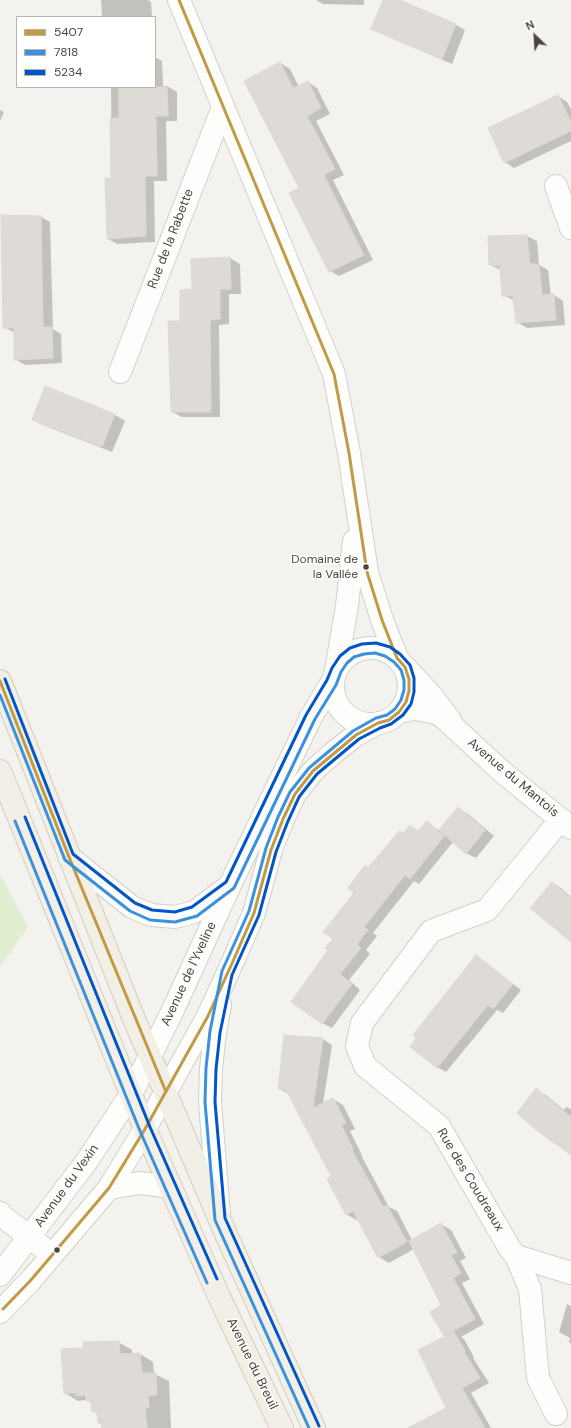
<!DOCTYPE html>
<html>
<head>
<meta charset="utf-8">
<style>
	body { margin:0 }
	#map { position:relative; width:571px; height:1428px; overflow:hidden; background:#f4f2ee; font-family:"DM Sans",sans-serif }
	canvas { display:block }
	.legend { position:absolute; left:16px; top:16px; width:140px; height:72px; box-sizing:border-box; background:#fff; border:1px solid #b7b4b0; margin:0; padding:5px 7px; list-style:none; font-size:12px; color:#4b4439 }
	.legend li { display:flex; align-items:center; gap:8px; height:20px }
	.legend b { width:20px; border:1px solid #b7b4b0 }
	.north { position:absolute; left:515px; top:16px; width:40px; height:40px; -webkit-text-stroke:3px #fff; paint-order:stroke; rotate:335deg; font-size:11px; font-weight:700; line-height:16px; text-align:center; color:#4b4439 }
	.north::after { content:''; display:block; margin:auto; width:14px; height:18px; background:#4b4439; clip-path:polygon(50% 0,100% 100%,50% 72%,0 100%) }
</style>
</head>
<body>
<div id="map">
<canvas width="571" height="1428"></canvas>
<ul class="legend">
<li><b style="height:5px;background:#c29a44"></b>5407</li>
<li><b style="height:5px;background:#3c91dc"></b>7818</li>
<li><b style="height:5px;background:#0055c8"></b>5234</li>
</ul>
<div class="north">N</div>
</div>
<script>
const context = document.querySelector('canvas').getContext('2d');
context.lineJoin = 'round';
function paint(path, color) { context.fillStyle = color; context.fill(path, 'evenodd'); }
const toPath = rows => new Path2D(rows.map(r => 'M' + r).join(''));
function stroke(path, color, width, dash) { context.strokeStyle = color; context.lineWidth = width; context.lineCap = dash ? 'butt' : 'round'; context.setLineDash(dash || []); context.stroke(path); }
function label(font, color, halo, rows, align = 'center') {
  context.font = font + ' "DM Sans",sans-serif'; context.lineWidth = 3; context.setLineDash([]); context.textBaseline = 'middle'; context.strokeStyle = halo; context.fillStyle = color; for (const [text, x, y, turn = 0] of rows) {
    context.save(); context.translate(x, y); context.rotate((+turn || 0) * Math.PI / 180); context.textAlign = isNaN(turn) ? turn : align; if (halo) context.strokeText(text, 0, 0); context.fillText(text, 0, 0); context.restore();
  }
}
paint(toPath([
	[0,874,28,927,0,967]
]), '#e1eecf');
paint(toPath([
	[101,0,148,0,151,2,152,17,102,17],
	[316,0,364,0,364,5,323,4],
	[385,0,397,0,456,25,465,30,452,64,382,34,373,28],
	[155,57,162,61,163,86,167,86,177,92,177,121,166,121,167,181,154,181,155,242,117,244,108,239,112,179,111,87,155,87],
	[280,63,290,69,299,87,308,82,317,88,330,114,316,121,344,175,333,180,373,260,339,276,330,271,300,188],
	[558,96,567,102,571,109,571,141,514,168,505,162],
	[0,110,4,112,0,121],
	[41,217,50,222,53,329,61,334,62,363,25,365,15,359,15,333,4,327],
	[527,236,537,241,539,265,548,270,551,296,554,295,563,301,565,325,527,328,517,322,515,301,503,295,501,270,490,265,489,237],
	[230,258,240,264,241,294,229,294,229,324,219,325,220,417,182,417,172,412,181,322,193,290,192,259],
	[46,387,115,415,125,421,112,452,43,425,33,420],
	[458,809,468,814,494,836,476,858,466,853,453,842,419,884,414,881,373,933,377,936,366,950,370,954,349,980,360,990,332,1028,322,1023,329,950,355,893,369,869,410,826,419,832,427,822,440,831],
	[552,883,561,888,571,897,571,941],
	[476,956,485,962,521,990,503,1013,497,1010,446,1072,437,1067],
	[323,1039,332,1045,323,1104,333,1099,343,1105,355,1129,350,1131,362,1155,361,1155,389,1207,397,1211,412,1240,441,1224,451,1230,466,1258,460,1261,470,1279,462,1283,484,1324,461,1337,464,1339,474,1357,473,1358,489,1383,471,1393,491,1428,438,1428,448,1409,447,1337,445,1336,432,1312,443,1306,414,1249,389,1263,379,1257,358,1218,356,1220,346,1214,333,1177,289,1094,279,1089],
	[536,1090,546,1095,564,1110,566,1107,571,1109,571,1154],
	[567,1304,571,1306,571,1344,569,1342,570,1338,559,1332],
	[118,1342,132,1350,132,1354,140,1354,153,1362,154,1374,169,1381,171,1428,103,1428,102,1425,99,1423,98,1414,93,1411,91,1403,86,1400,78,1401,65,1393,85,1349]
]), '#0003');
const building = toPath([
	[383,0,400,0,456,24,442,59,371,29,383,0],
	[280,62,293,88,308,81,321,108,307,116,335,169,324,175,364,255,329,272,289,193,299,188,244,81,280,62],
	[119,87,167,87,168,116,156,116,157,176,145,176,146,236,107,239,105,178,111,178,110,118,119,118,119,87],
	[558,95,571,122,571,131,504,163,488,128,558,95],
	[1,215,41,216,43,327,52,327,53,358,14,360,14,328,3,328,1,215],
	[527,235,530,264,539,264,542,295,554,294,556,320,516,323,513,296,502,296,500,266,489,265,488,236,527,235],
	[230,257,231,289,220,289,220,319,210,320,211,412,171,412,168,321,180,321,180,290,192,289,191,259,230,257],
	[45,386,115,414,102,447,32,420,45,386],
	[458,807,485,830,466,854,439,830,458,807],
	[427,821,444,836,410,879,405,875,364,927,368,930,357,944,361,948,340,974,352,984,322,1024,291,1002,328,950,325,948,333,939,323,932,354,893,348,888,365,865,368,868,399,831,403,833,410,825,418,831,427,821],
	[552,882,571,898,571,942,530,908,552,882],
	[476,955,513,984,493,1009,488,1005,437,1068,410,1047,416,1038,413,1035,476,955],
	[284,1035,323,1038,313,1108,333,1098,346,1123,341,1125,353,1149,352,1150,383,1207,387,1205,407,1242,378,1258,353,1211,346,1215,327,1179,331,1176,286,1090,278,1089,284,1035],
	[536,1088,571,1117,571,1155,535,1129,517,1113,536,1088],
	[441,1223,457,1253,451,1255,461,1273,453,1278,475,1319,444,1336,430,1312,441,1305,409,1241,441,1223],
	[454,1332,465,1351,464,1352,480,1378,462,1388,485,1428,408,1428,446,1408,418,1350,454,1332],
	[119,1341,120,1354,140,1353,142,1373,156,1373,157,1395,148,1396,149,1408,145,1408,147,1428,102,1428,101,1423,98,1423,97,1412,92,1412,91,1401,86,1401,86,1395,76,1396,76,1393,64,1393,61,1349,84,1348,83,1342,119,1341]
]);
paint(building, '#dedbd6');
stroke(building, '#dcd9d4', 1);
const minor = toPath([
	[179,0,334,374,349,453,367,572,382,620,397,658],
	[556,186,571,228],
	[120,372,223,107],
	'333 686a38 38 0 1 1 76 0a38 38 0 1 1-76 0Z',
	[405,667,430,694,450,720],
	[336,670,347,606,354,541],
	[399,712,412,709,423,710,436,713,444,718,500,770,571,828],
	[69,857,132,907,151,915,175,917,194,912,228,887],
	[109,1188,140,1183,171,1187],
	[0,1213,2,1216,41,1246],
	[219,1215,210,1102,211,1069,215,1032,220,1005],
	[516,1256,571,1273],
	[0,1275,87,1161,131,1094,173,1010,230,885,311,717,332,682],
	[0,1312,31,1280,109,1188,145,1129,208,1016,234,959,254,913,271,850,283,819,295,794,313,771,332,754,356,735,378,723],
	[556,1414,538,1378,530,1289,516,1256,510,1249,439,1126,365,1066,357,1046,362,1023,431,931,487,910,561,819]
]);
const major = toPath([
	[0,681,132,1014,225,1232,314,1428],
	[0,771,145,1129,221,1301,282,1428]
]);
stroke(minor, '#d2d0cb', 24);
stroke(major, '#d6cebb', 24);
stroke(minor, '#fdfdfc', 22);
stroke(major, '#f2efe6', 22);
stroke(toPath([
	[0,681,69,857,166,1092],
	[3,1309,31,1280,109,1188,145,1129,208,1016,234,959,254,913,271,850,283,819,295,794,313,771,356,735,378,723,389,720,399,712,406,702,409,691,409,679,405,667,397,658,382,620,367,572,349,453,334,374,179,0]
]), '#c29a44', 3);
stroke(toPath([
	[0,695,65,860,130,911,150,920,175,922,197,916,234,888,315,719,336,685,341,672,347,663,354,657,364,654,375,653,385,656,394,662,401,670,404,680,404,690,401,700,395,709,387,715,376,718,353,731,309,768,290,792,278,817,266,848,249,911,222,971,210,1031,206,1068,205,1102,215,1220,309,1428],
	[15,821,140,1131,207,1283]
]), '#3c91dc', 3);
stroke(toPath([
	[5,679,73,854,135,903,152,910,175,912,192,907,226,882,306,715,327,680,332,668,340,656,350,648,362,644,376,643,390,647,400,654,410,665,414,678,414,692,411,704,403,715,391,724,380,728,359,739,317,774,299,797,288,821,276,852,259,915,232,975,220,1033,216,1069,215,1102,225,1218,319,1426],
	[25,817,150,1127,217,1279]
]), '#0055c8', 3);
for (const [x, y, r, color] of [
	[366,567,3.5,"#4b4439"],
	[57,1250,3.5,"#4b4439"]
]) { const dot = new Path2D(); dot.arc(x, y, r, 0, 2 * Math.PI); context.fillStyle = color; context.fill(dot); stroke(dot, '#fff', 1.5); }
label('12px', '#4b4439', '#fff', [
	["Domaine de",358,560],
	["la Vallée",358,575]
], 'right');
label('13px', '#4b4439', '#fff', [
	["Rue de la Rabette",171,239,-69],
	["Avenue du Mantois",513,778,40],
	["Avenue de l'Yveline",189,974,-65],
	["Rue des Coudreaux",470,1180,59],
	["Avenue du Vexin",67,1186,-54],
	["Avenue du Breuil",252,1364,64]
]);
</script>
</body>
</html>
